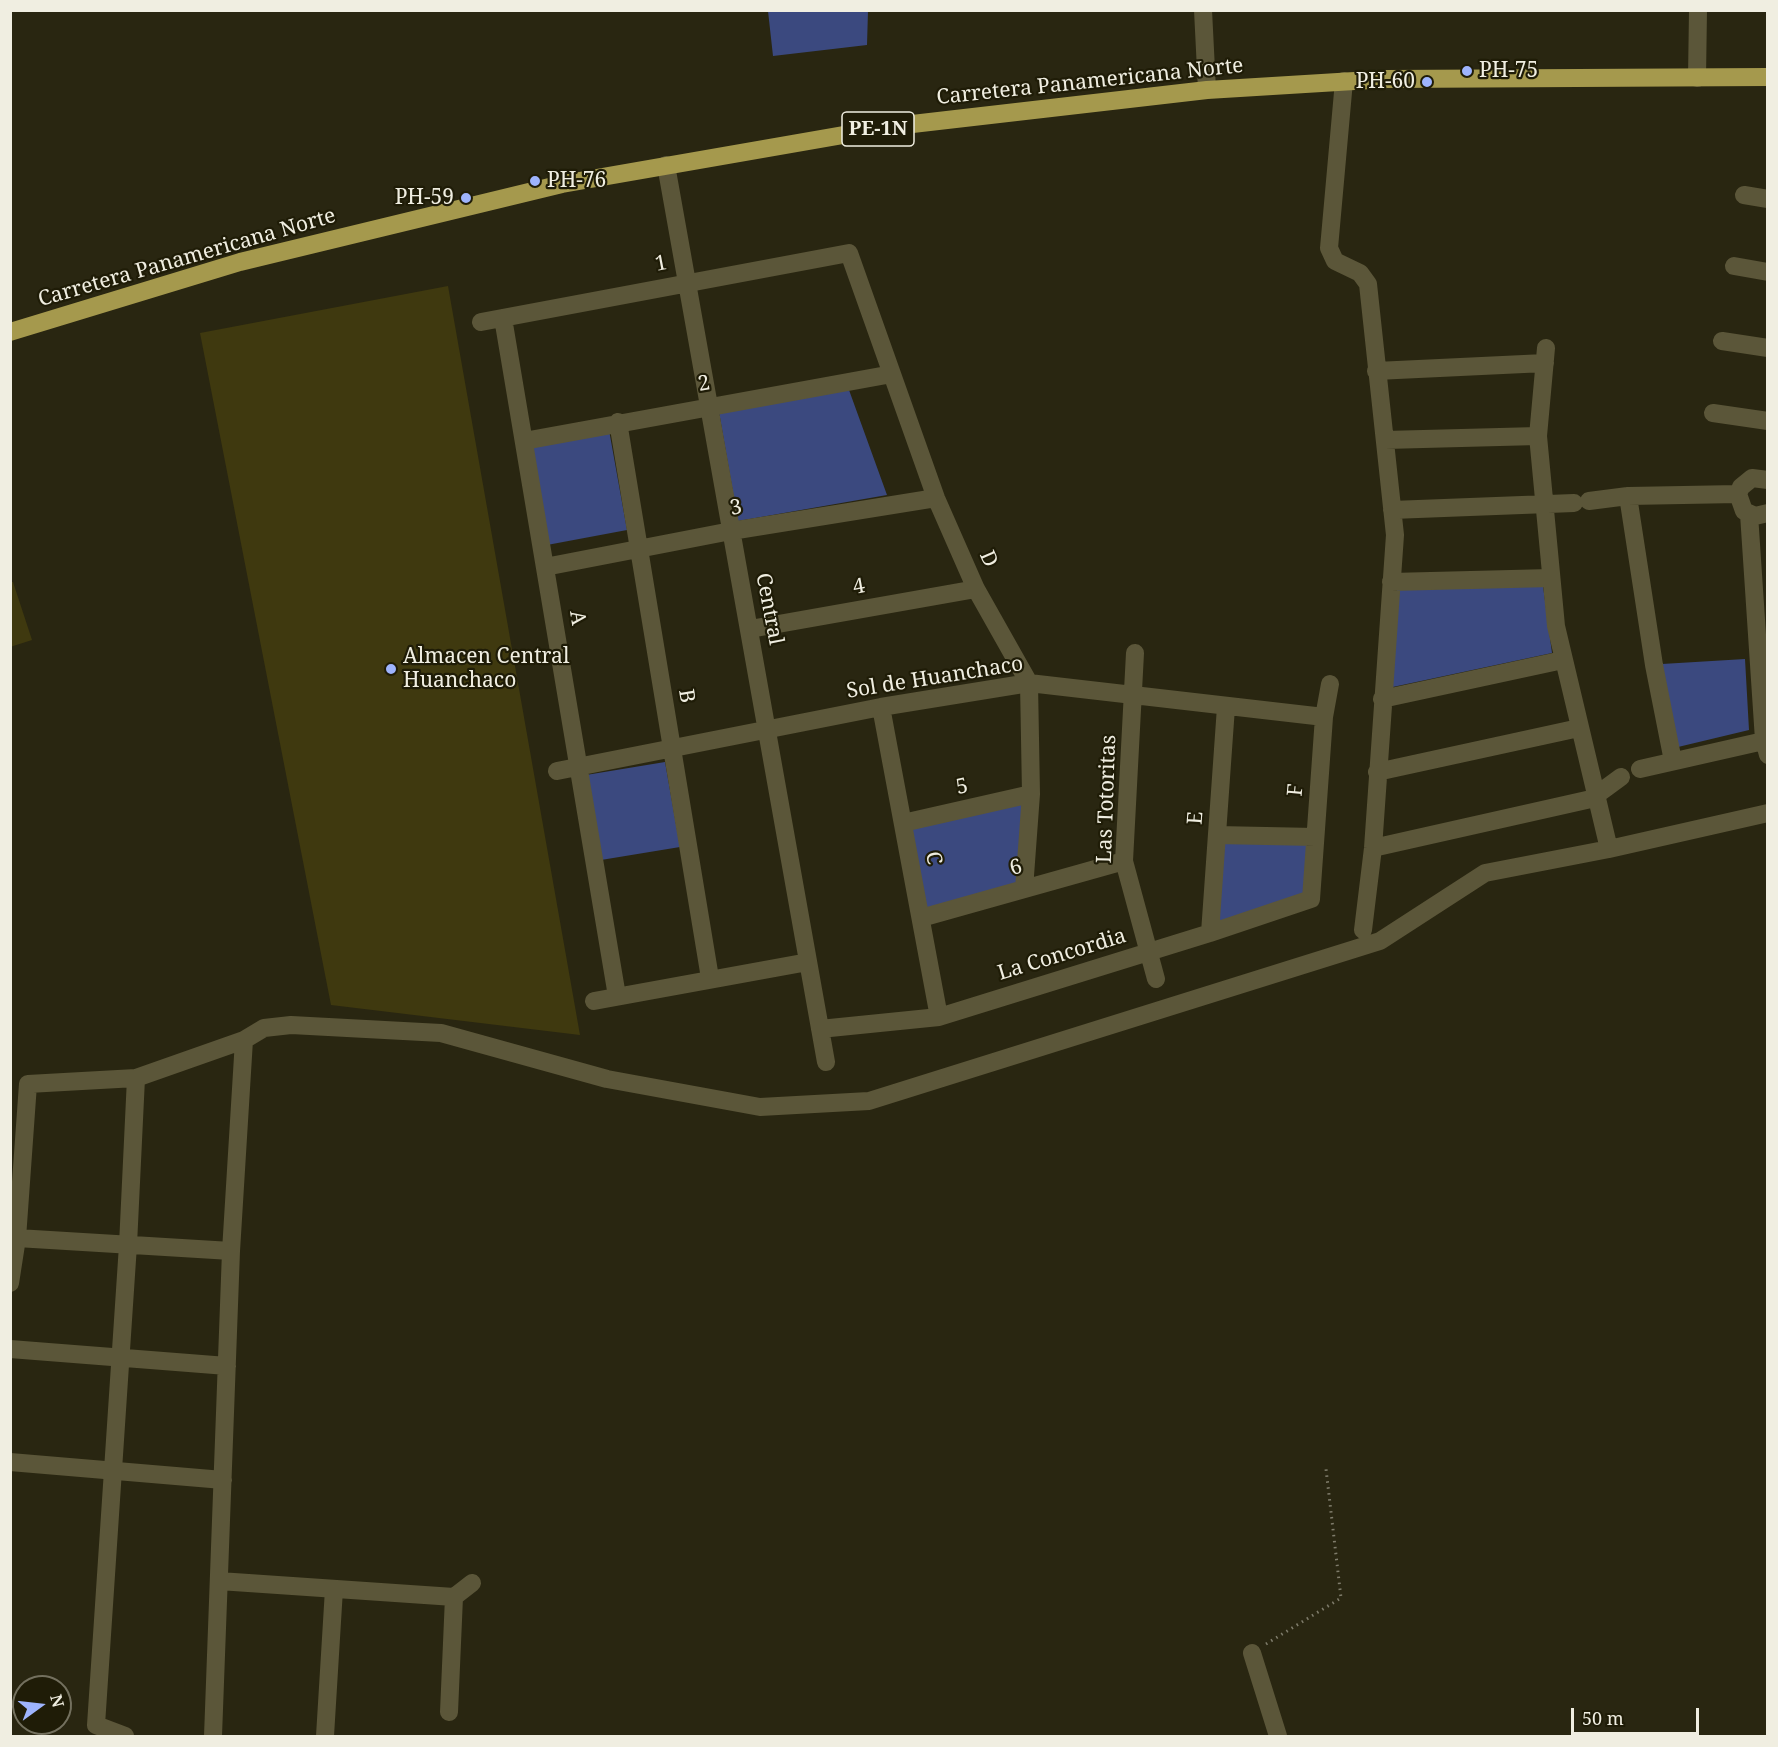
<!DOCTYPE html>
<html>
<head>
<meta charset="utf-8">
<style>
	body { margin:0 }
	#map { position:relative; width:1778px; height:1747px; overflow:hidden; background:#292611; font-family:"Noto Serif",serif }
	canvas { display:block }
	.frame { position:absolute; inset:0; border:12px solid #f0eee1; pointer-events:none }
	.north { position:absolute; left:12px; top:1675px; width:60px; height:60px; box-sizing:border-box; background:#1f1c07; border:2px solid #73705e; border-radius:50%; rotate:75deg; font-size:16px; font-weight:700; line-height:24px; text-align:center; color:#f0eee1 }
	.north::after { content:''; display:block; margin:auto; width:21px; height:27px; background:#9eb4fd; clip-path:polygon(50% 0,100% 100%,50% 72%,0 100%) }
	.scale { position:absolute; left:1571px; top:1708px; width:128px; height:27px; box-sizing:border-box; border:3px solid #f0eee1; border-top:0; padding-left:8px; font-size:18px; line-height:21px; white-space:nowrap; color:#f0eee1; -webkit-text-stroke:4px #1f1c07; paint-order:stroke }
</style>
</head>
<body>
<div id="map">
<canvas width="1778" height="1747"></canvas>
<div class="frame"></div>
<div class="north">N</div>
<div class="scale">50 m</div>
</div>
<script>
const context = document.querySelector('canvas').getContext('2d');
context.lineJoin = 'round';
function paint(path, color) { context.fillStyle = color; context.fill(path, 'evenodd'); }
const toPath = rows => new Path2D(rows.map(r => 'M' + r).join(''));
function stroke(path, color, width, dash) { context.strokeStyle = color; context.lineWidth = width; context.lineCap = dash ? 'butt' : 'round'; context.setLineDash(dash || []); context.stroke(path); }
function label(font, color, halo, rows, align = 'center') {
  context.font = font + ' "Noto Serif",serif'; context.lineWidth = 4.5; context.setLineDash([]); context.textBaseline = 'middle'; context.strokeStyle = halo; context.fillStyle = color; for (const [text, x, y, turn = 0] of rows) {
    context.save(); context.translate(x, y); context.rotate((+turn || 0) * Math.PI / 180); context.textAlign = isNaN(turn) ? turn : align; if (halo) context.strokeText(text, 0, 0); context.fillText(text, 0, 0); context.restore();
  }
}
paint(toPath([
	[768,11,868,11,867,45,773,56],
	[849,390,887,495,738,521,719,412],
	[609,430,627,530,547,545,528,443],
	[1543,586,1552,653,1388,688,1397,589],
	[1745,659,1749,730,1678,747,1662,664],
	[665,762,680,847,601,860,586,775],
	[1026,802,1019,888,924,915,908,828],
	[1221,840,1307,843,1303,898,1217,928]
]), '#3b497f');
paint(toPath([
	[448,286,580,1035,331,1005,200,333],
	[10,582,13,582,32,640,10,647]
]), '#3f390f');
stroke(toPath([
	[1266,1644,1341,1598,1326,1469]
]), '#7f7c6b', 3, [1.5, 4.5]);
stroke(toPath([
	[1203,10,1207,90],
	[1697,78,1698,10],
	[1344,81,1329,248,1335,261,1360,273,1368,284,1395,535,1373,848,1363,930],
	[666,165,826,1062],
	[1744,195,1768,199],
	[1734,266,1768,272],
	[503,318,617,996],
	[481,322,849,253,936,498,976,589,1029,683,1031,794,1024,889],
	[1722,341,1768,348],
	[1546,348,1538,436,1556,626,1609,849],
	[1376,371,1545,363],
	[1713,413,1768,421],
	[618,422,710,978],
	[1385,440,1538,436],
	[524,441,892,374],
	[1768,480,1752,478,1741,487,1738,494,1744,511,1755,516,1768,513],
	[1628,496,1654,665,1673,761],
	[1589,501,1628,496,1738,494],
	[1392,510,1574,503],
	[1749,514,1764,740,1768,755],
	[545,567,731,531,936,498],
	[1391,582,1551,578],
	[750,629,976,589],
	[1135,653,1124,861,1156,979],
	[1382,699,1563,660],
	[881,707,939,1017],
	[1640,769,1768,740],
	[557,771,881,707,1029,683,1324,717],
	[1377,772,1579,728],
	[903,823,1031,794],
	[1217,835,1315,837],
	[1373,848,1591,799,1621,777],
	[921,918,1124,861],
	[1210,933,1226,707],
	[594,1001,808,962],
	[820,1029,939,1017,1210,933,1311,899,1324,717,1330,684],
	[10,1237,17,1238,28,1084,136,1078,244,1040,264,1028,291,1025,441,1033,607,1079,760,1107,869,1101,1380,941,1485,873,1609,849,1768,813],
	[10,1283,17,1238,231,1251],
	[10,1349,227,1366],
	[10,1462,223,1480],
	[219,1581,454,1597],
	[1252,1653,1278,1736],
	[449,1712,454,1597,472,1583],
	[125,1736,96,1725,128,1245,136,1078],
	[213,1736,231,1251,244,1040],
	[325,1736,334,1589]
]), '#5b5639', 18);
stroke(toPath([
	[10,332,240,262,562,184,895,126,1207,90,1387,79,1768,77]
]), '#a5994d', 18);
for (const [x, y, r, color] of [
	[1467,71,6,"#9eb4fd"],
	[1427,82,6,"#9eb4fd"],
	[535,181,6,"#9eb4fd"],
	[466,198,6,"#9eb4fd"],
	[391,669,6,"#9eb4fd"]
]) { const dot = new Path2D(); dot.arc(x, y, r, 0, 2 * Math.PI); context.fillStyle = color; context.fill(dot); stroke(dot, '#1f1c07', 2); }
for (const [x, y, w] of [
	[878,129,72]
]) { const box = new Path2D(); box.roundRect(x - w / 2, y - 17, w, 34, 4.5); context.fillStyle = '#1f1c07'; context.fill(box); stroke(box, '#f0eee1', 1.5); }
label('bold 20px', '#f0eee1', null, [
	["PE-1N",878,129]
]);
label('21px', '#f0eee1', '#1f1c07', [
	["PH-75",1479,71],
	["PH-60",1415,82,"right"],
	["PH-76",547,181],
	["PH-59",454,198,"right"],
	["Almacen Central",403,657],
	["Huanchaco",403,681]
], 'left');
label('21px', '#f0eee1', '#1f1c07', [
	["Carretera Panamericana Norte",1090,82,-6],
	["Carretera Panamericana Norte",187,258,-16],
	["1",661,264,-11],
	["2",704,384,-10],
	["3",736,508,-10],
	["D",988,559,66],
	["4",859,587,-10],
	["Central",769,609,79],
	["A",577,618,81],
	["Sol de Huanchaco",935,678,-9],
	["B",686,696,81],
	["5",962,787,-13],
	["F",1296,790,-85],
	["Las Totoritas",1107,799,-88],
	["E",1196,818,-86],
	["C",933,858,80],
	["6",1016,868,-16],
	["La Concordia",1062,955,-17]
]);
</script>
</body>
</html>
